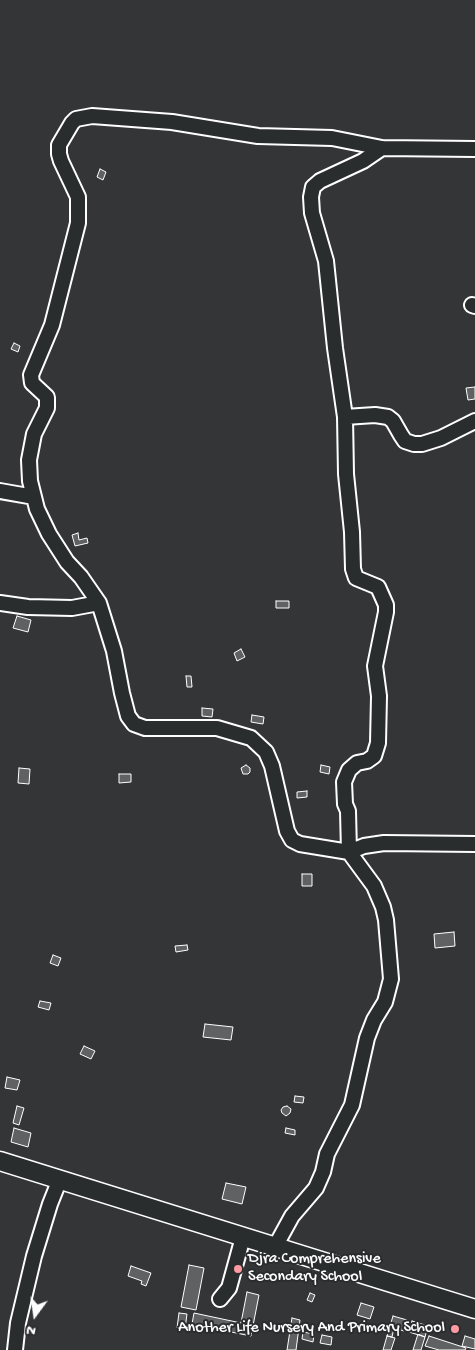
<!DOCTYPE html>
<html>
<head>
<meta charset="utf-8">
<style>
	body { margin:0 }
	#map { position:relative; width:475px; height:1350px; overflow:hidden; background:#333536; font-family:"Gochi Hand",sans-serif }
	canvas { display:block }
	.north { position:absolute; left:10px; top:1290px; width:50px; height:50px; -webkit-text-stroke:4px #2a2d2e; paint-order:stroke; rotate:194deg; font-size:14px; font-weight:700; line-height:20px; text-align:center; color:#fff }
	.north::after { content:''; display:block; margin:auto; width:18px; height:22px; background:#fff; clip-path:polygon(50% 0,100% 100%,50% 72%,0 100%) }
</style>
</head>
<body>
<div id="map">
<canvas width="475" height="1350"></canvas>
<div class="north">N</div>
</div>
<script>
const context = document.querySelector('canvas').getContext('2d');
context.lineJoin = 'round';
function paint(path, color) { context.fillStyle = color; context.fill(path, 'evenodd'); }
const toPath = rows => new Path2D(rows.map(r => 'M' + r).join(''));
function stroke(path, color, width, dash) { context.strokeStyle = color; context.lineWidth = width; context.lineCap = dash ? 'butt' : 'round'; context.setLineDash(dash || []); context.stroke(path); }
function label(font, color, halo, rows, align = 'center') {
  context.font = font + ' "Gochi Hand",sans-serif'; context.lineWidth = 4; context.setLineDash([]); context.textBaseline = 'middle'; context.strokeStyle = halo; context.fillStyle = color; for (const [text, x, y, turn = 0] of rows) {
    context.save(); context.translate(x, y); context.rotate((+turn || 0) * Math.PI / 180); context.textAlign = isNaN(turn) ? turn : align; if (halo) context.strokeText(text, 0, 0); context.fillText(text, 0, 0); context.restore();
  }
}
const building = toPath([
	[100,169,106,172,103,180,97,177,100,169],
	[14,343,20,346,18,352,11,349,14,343],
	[475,387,475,399,468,400,466,388,475,387],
	[78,533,79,540,87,538,88,543,75,546,72,535,78,533],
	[276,601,289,601,289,608,276,608,276,601],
	[17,616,31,620,28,632,13,628,17,616],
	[241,649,245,657,237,661,234,653,241,649],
	[186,676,191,676,192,687,187,687,186,676],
	[202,708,213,709,212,717,202,716,202,708],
	[252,715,264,717,263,724,251,722,252,715],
	[246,765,250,768,250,772,248,774,243,774,241,768,246,765],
	[321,765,330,767,329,774,320,772,321,765],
	[19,768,30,769,29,784,18,783,19,768],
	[119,774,131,774,131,782,119,783,119,774],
	[307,791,307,797,297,798,297,792,307,791],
	[302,874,312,874,312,886,302,886,302,874],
	[454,932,455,946,435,948,434,934,454,932],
	[187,945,188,950,176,952,175,946,187,945],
	[53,955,61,958,58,966,50,963,53,955],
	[40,1001,51,1003,49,1010,38,1007,40,1001],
	[205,1024,233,1027,231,1040,203,1037,205,1024],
	[84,1046,95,1051,91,1059,80,1054,84,1046],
	[7,1077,20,1080,17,1090,5,1088,7,1077],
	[295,1096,304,1097,303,1103,294,1102,295,1096],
	[17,1106,24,1108,19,1125,13,1123,17,1106],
	[287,1106,291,1109,290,1113,286,1116,282,1113,281,1110,283,1107,287,1106],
	[14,1128,31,1133,28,1147,11,1142,14,1128],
	[286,1128,295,1130,295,1135,285,1133,286,1128],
	[226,1183,246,1187,242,1204,222,1199,226,1183],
	[189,1265,204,1268,196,1310,181,1307,189,1265],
	[131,1266,151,1273,146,1286,141,1284,142,1281,128,1276,131,1266],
	[247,1292,259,1295,251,1336,192,1324,194,1313,241,1323,247,1292],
	[310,1293,315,1295,312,1302,307,1300,310,1293],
	[361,1303,374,1307,370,1319,357,1315,361,1303],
	[179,1313,187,1314,185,1329,177,1328,179,1313],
	[393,1316,407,1320,404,1331,394,1328,392,1337,387,1336,393,1316],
	[292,1318,300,1320,296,1350,287,1350,292,1318],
	[412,1321,428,1326,425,1337,409,1332,412,1321],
	[303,1332,314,1334,313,1342,302,1339,303,1332],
	[418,1334,425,1337,421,1350,413,1350,418,1334],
	[322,1335,332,1337,331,1345,320,1343,322,1335],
	[387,1336,395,1338,391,1350,383,1350,387,1336],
	[429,1336,466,1348,465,1350,439,1350,425,1346,429,1336],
	[465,1336,475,1339,475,1349,462,1346,465,1336]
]);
paint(building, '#5f6162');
stroke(building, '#fff', 1);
const minor = toPath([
	[475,149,382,148,332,138,258,136,172,122,92,116,76,119,72,123,59,145,59,154,61,161,78,197,78,223,52,325,31,375,32,383,47,397,47,408,34,434,29,460,30,481,37,509,49,534,67,562,81,577,99,603,114,651,122,693,128,716,134,724,145,728,217,728,251,738,266,752,272,766,287,831,292,840,300,844,349,852,364,846,384,843,475,844],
	[472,305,475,306],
	[345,417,375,415,388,417,393,421,401,435,405,441,414,444,422,444,441,438,475,421],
	[0,491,34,497],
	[0,603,28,607,72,608,99,603],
	[275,1247,292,1216,316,1188,323,1172,327,1154,352,1105,367,1038,374,1020,385,1002,391,979,386,920,383,907,374,886,349,852,348,811,345,804,344,782,349,770,357,763,367,761,374,756,378,743,379,696,375,666,386,612,386,605,378,587,356,578,353,569,352,532,346,474,345,417,335,348,326,261,312,213,311,197,313,187,320,181,363,161,382,148],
	[220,1299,229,1288,243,1237],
	[15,1350,18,1323,34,1256,50,1204,60,1179]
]);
const major = toPath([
	[0,1161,475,1309]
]);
stroke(minor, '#fff', 18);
stroke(major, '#fff', 21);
stroke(minor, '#2a2d2e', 14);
stroke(major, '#2a2d2e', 18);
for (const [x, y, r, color] of [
	[238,1269,5,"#ff9aa2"],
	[455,1329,5,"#ff9aa2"]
]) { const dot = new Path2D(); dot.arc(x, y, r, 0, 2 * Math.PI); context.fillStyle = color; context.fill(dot); stroke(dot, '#2a2d2e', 2); }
label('16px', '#fff', '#2a2d2e', [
	["Djra Comprehensive",248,1260],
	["Secondary School",248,1278],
	["Another Life Nursery And Primary School",445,1329,"right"]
], 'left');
</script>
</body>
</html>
